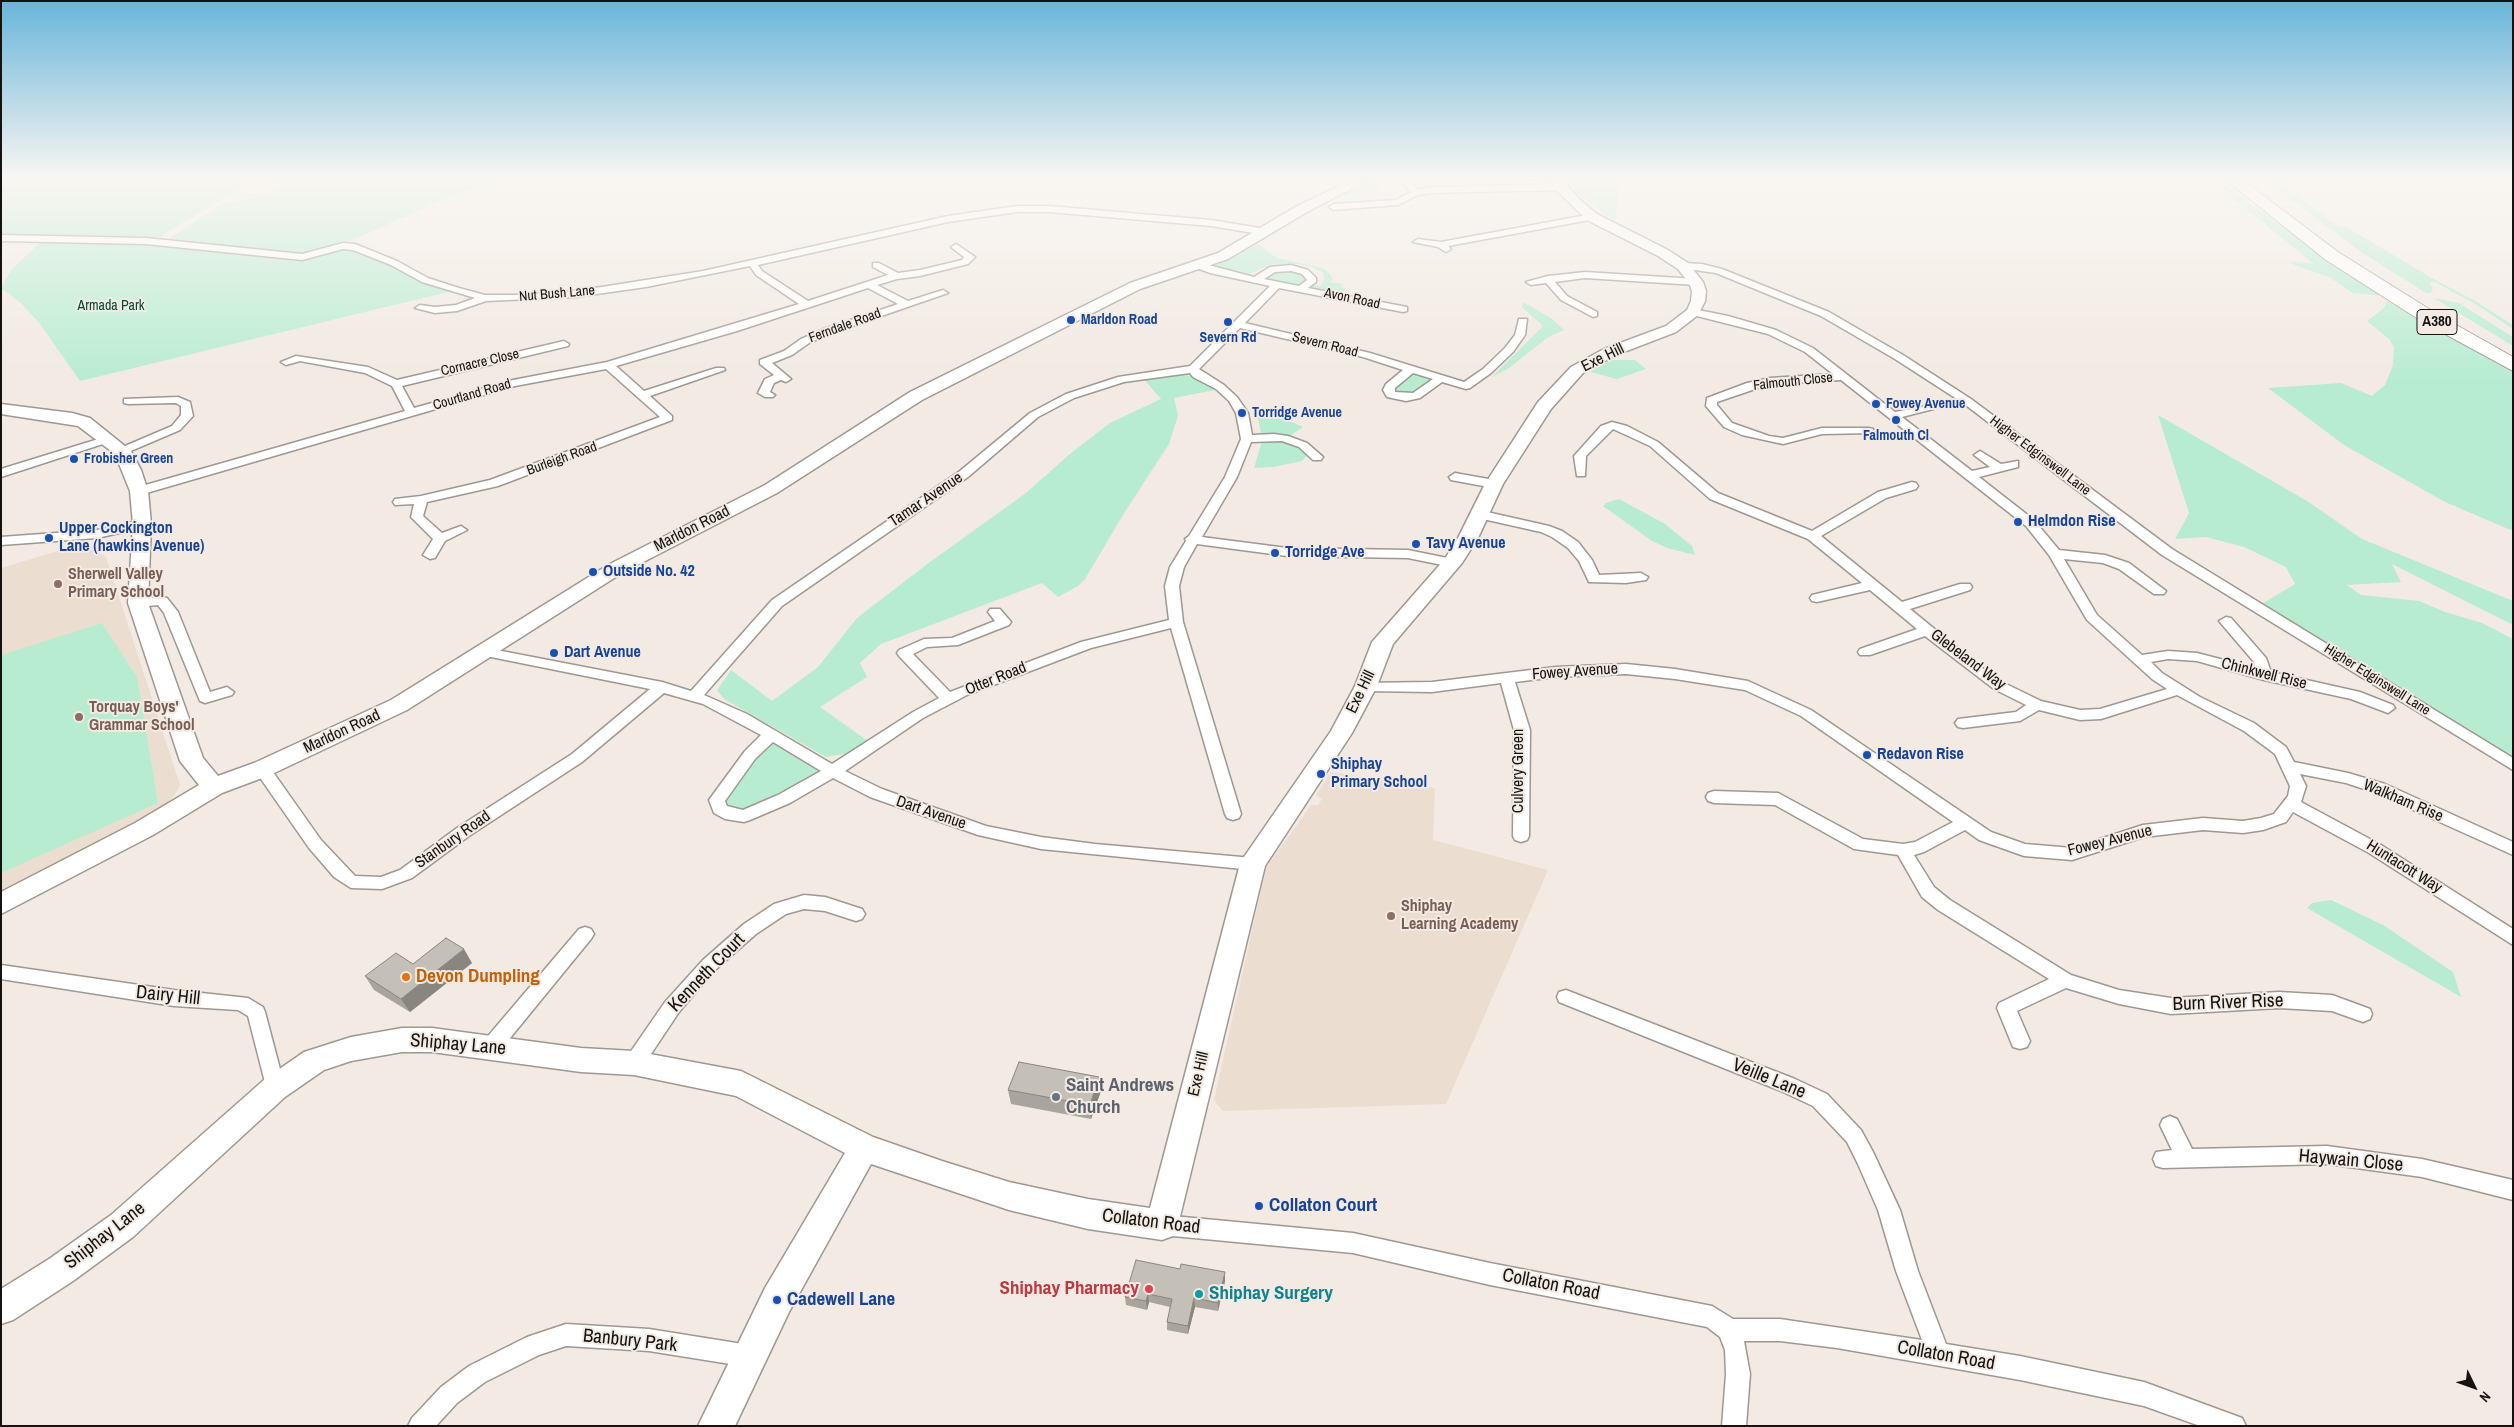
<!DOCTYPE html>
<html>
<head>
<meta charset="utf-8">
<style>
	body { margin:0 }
	#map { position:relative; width:2514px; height:1427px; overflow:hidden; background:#f2eae3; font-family:"Archivo Narrow",sans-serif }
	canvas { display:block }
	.frame { position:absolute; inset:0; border:2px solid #151310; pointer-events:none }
	.north { position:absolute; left:2449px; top:1362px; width:50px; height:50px; -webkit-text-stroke:4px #f2eae3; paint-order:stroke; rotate:132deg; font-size:14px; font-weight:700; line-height:20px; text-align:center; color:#151310 }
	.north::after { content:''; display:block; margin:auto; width:18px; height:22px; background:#151310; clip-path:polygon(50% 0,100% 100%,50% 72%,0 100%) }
</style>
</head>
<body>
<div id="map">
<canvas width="2514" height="1427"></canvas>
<div class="frame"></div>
<div class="north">N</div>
</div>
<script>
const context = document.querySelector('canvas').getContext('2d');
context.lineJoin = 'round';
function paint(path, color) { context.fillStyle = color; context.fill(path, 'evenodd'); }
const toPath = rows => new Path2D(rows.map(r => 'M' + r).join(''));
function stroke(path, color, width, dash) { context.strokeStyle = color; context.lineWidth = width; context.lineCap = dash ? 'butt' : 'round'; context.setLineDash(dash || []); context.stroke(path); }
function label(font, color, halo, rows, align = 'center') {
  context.font = font + ' "Archivo Narrow",sans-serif'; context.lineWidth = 4; context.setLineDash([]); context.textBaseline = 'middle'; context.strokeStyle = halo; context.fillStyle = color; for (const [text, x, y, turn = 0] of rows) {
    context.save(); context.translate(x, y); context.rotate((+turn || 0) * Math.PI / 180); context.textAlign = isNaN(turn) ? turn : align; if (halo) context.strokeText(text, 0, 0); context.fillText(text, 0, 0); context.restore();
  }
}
paint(toPath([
	[81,544,92,547,106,557,180,785,174,796,157,813,1,899,1,568],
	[1331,772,1435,788,1433,840,1548,870,1446,1104,1223,1111,1214,1100,1266,868,1311,805,1318,805,1322,799,1316,795]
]), '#ebded1');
paint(toPath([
	[1,180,79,180,51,183,96,180,192,180,253,183,222,199,156,239,1,236],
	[294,180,502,180,456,194,341,245,302,254,166,240,222,204,267,195],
	[1375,180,1395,181,1377,183,1380,189,1362,190,1359,192,1360,194,1342,196],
	[1569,180,1620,180,1615,221,1574,191],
	[2210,180,2218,180,2324,257,2383,296,2353,293,2329,277,2294,265,2290,261,2314,264],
	[2265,180,2275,180,2339,227,2346,227,2439,282,2472,299,2513,325,2513,329,2477,305,2435,282,2429,283,2433,288,2431,293,2426,293,2361,252],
	[45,238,146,241,302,257,343,246,355,247,456,290,80,381,40,324,22,304,1,288,12,269],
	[1258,244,1277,258,1323,268,1331,275,1333,279,1330,282,1343,284,1341,287,1346,288,1340,295,1314,290,1311,288,1312,285,1320,286,1324,279,1323,273,1314,268,1300,264,1270,265,1247,275,1221,270,1217,265],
	[1280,268,1310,275,1301,289,1256,280],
	[2434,298,2459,303,2467,308,2513,337,2513,346],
	[2387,301,2513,373,2513,531,2445,502,2344,445,2268,388,2341,383,2372,396,2385,385,2393,365,2394,347,2389,339,2367,321,2384,308],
	[1523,302,1551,318,1564,330,1547,338,1509,368,1492,377,1543,326,1522,307],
	[1610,360,1635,360,1646,369,1617,379,1590,372],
	[1411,369,1440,378,1416,396,1391,395,1390,386],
	[1162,375,1187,375,1205,382,1215,390,1174,398,1178,416,1169,444,1126,510,1085,579,1078,586,1058,597,1042,583,881,644,860,663,867,677,820,707,868,741,845,754,826,757,724,699,717,690,731,670,772,701,818,667,857,618,930,562,1026,493,1071,453,1110,423,1161,399,1143,378],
	[1254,408,1278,416,1303,427,1290,436,1261,433,1259,422],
	[2158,415,2307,501,2362,539,2513,601,2513,625,2392,564,2401,582,2347,585,2361,595,2419,601,2445,612,2482,623,2513,639,2513,759,2262,604,2295,584,2286,567,2244,547,2206,537,2175,539,2189,513],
	[1262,441,1291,443,1309,454,1302,461,1273,467,1254,468],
	[1619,499,1665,524,1692,546,1695,555,1667,548,1652,541,1603,506,1606,503],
	[102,623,137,677,158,803,1,873,1,655],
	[771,735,832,771,744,816,720,809,731,783],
	[2331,900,2383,925,2453,972,2461,997,2307,908,2312,903]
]), '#b8ecd1');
const street = toPath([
	[1399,180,1408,180,1418,190,1432,187,1560,184,1564,187,1560,190,1432,193,1418,195,1398,205,1333,210,1329,207,1333,204,1396,200,1411,192,1399,180],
	[1017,206,1049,206,1211,220,1266,229,1271,232,1266,235,1211,226,1049,212,1017,212,948,222,758,265,762,271,808,301,888,275,873,267,873,263,879,263,898,273,920,270,962,260,964,257,951,247,956,244,975,257,968,264,920,276,897,279,877,285,908,301,943,290,948,293,832,333,809,343,792,355,772,363,791,379,786,382,781,380,774,383,770,392,775,395,773,397,765,397,758,393,765,379,774,375,760,364,760,360,784,351,801,339,824,329,898,304,868,288,737,331,616,366,644,391,716,368,724,368,725,370,650,396,672,416,672,420,498,486,427,502,423,516,442,533,461,526,467,530,445,541,435,558,430,559,423,555,433,539,411,517,414,504,395,505,393,502,395,499,421,496,490,480,660,417,606,369,515,386,143,494,139,495,133,491,135,488,405,411,392,386,365,373,300,361,286,365,281,362,296,356,368,367,397,380,564,341,569,344,568,346,402,386,414,408,513,380,607,362,799,304,756,275,750,266,646,287,576,297,486,301,457,311,435,313,415,308,420,305,435,307,456,305,475,298,422,282,391,265,353,250,343,249,302,260,146,244,1,241,1,235,146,238,302,254,343,243,355,244,397,261,428,278,459,288,485,295,515,295,576,291,703,271,948,216,1017,206],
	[1592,214,1595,215,1595,219,1448,246,1451,249,1446,252,1438,247,1413,242,1418,239,1441,242,1592,214],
	[1197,262,1254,277,1270,267,1291,265,1308,270,1316,278,1316,282,1308,288,1407,307,1407,311,1403,312,1279,288,1245,323,1370,353,1464,382,1483,369,1505,348,1515,335,1519,319,1527,319,1525,335,1513,352,1491,373,1470,388,1466,389,1442,382,1420,398,1406,401,1387,397,1383,390,1386,384,1403,370,1363,357,1240,328,1199,369,1224,385,1237,397,1248,413,1252,435,1274,434,1288,436,1307,443,1323,457,1321,460,1313,460,1299,447,1282,441,1251,442,1237,477,1202,537,1287,548,1408,550,1457,560,1459,563,1457,566,1452,567,1408,558,1287,556,1197,544,1184,567,1179,586,1183,622,1241,814,1239,818,1233,820,1227,818,1225,814,1171,628,1091,648,967,695,923,718,845,771,882,789,986,826,1041,837,1095,844,1253,858,1259,860,1261,864,1259,868,1253,870,1041,849,978,835,870,797,833,778,790,803,750,820,744,822,725,819,714,813,709,800,745,751,761,735,703,704,664,693,582,762,469,836,412,878,382,889,351,888,334,877,309,848,254,769,256,765,262,764,268,765,321,840,355,876,381,877,400,870,457,828,572,754,650,689,486,656,479,652,481,649,486,648,662,682,691,691,772,600,960,471,1030,413,1066,394,1118,377,1190,366,1270,286,1210,273,1194,267,1192,265,1197,262],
	[1291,271,1302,274,1307,280,1299,286,1264,279,1275,272,1291,271],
	[1190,373,1193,377,1216,389,1229,401,1236,413,1241,439,1225,477,1189,536,1185,539,1186,541,1170,567,1165,586,1169,620,1081,642,950,692,913,654,927,647,958,645,1009,625,1011,622,1000,609,990,609,988,612,995,621,952,638,924,639,899,650,897,653,899,656,939,698,913,712,832,764,747,714,704,695,782,606,968,477,1038,417,1074,398,1124,382,1190,373],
	[1413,373,1433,379,1413,393,1395,392,1395,388,1413,373],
	[773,742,821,771,778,795,743,810,727,806,725,801,755,759,773,742],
	[1683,263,1702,264,1722,269,1829,312,1903,355,1971,399,2172,549,2513,758,2513,770,2162,555,1963,403,1895,359,1821,316,1716,273,1680,268,1680,264,1683,263],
	[1585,272,1696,279,1701,282,1696,285,1585,278,1555,282,1567,296,1597,312,1597,316,1593,317,1561,300,1546,283,1531,285,1526,282,1548,276,1585,272],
	[1693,309,1728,316,1776,330,1813,348,1895,412,1937,404,1937,408,1902,417,1972,471,1990,467,1974,455,1980,451,2001,464,2018,461,2018,467,1979,477,2034,520,2059,550,2105,555,2129,563,2166,591,2164,594,2154,594,2119,569,2103,563,2064,559,2097,615,2142,655,2168,651,2197,653,2255,668,2254,662,2219,621,2226,617,2231,618,2266,658,2271,672,2360,692,2393,705,2395,708,2388,713,2351,699,2264,680,2197,661,2168,659,2151,662,2162,673,2200,697,2254,723,2286,747,2294,762,2348,773,2385,784,2513,842,2513,855,2373,792,2346,783,2300,774,2306,786,2301,802,2381,845,2513,929,2513,945,2369,853,2293,812,2286,822,2263,830,2243,833,2203,830,2144,837,2072,860,2024,856,1979,840,1965,830,1924,852,1914,855,1934,887,1950,900,2071,975,2119,990,2171,998,2279,992,2332,995,2370,1009,2372,1014,2370,1019,2363,1022,2332,1011,2279,1008,2171,1014,2119,1004,2066,988,2017,1011,2030,1041,2027,1047,2020,1049,2013,1047,1997,1008,1999,1003,2049,979,1938,910,1922,897,1898,855,1854,849,1775,805,1714,803,1708,801,1706,797,1708,793,1714,791,1778,793,1863,839,1903,844,1915,842,1953,822,1801,716,1745,690,1675,679,1626,674,1556,677,1515,682,1530,730,1529,836,1527,840,1521,842,1515,840,1513,836,1514,730,1501,683,1432,692,1366,691,1361,689,1359,686,1361,683,1432,682,1556,667,1626,664,1675,669,1748,681,1811,710,1991,832,2025,844,2072,848,2143,825,2203,818,2243,821,2261,818,2274,814,2288,796,2290,786,2275,754,2244,731,2177,695,2101,719,2080,720,2039,710,2020,721,1963,728,1958,727,1955,723,1958,719,2016,712,2026,705,1994,689,1925,636,1870,655,1860,655,1858,652,1860,649,1917,629,1870,590,1817,602,1812,601,1810,598,1812,595,1862,583,1808,539,1710,499,1650,446,1613,429,1586,456,1585,476,1577,476,1574,456,1601,426,1612,422,1627,426,1658,442,1718,493,1812,531,1878,492,1912,482,1916,483,1918,486,1916,489,1886,498,1821,536,1902,602,1960,584,1970,584,1972,587,1970,590,1910,609,1981,667,2004,683,2041,701,2080,710,2100,709,2167,689,2152,679,2087,620,2049,555,2026,526,1841,380,1770,384,1717,402,1717,405,1732,423,1769,436,1783,438,1822,428,1869,428,1873,429,1873,433,1822,434,1783,444,1742,435,1724,427,1706,406,1707,398,1747,383,1770,378,1833,374,1805,352,1768,334,1689,314,1689,310,1693,309],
	[178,397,190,402,193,416,180,430,126,453,118,453,118,449,172,426,181,415,181,406,176,403,128,404,124,403,124,399,178,397],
	[105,437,109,438,109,442,1,477,1,469,105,437],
	[1455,473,1494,480,1500,484,1494,488,1451,480,1449,477,1455,473],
	[1478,510,1549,526,1562,531,1578,542,1592,560,1599,575,1641,573,1648,577,1646,580,1626,583,1589,582,1579,561,1568,548,1552,537,1541,532,1474,517,1472,514,1478,510],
	[142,520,146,521,148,524,146,527,97,538,1,545,1,537,97,530,142,520],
	[162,597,167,598,178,612,210,692,227,687,234,692,232,695,205,703,200,701,164,613,158,605,138,607,131,603,138,599,162,597],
	[804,895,825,897,862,909,865,914,862,919,856,921,825,911,804,909,786,914,756,934,715,970,679,1012,641,1069,634,1071,627,1069,624,1063,627,1057,665,1002,703,960,744,924,774,904,804,895],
	[585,927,591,929,594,934,591,939,497,1054,490,1056,483,1054,480,1048,483,1042,579,929,585,927],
	[1,965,174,990,248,998,263,1007,265,1012,285,1088,282,1094,275,1096,268,1094,248,1016,238,1010,174,1006,1,979,1,965],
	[1566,990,1795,1079,1827,1094,1861,1130,1873,1152,1900,1210,1918,1271,1946,1344,2020,1356,2144,1382,2242,1418,2246,1426,2200,1426,2144,1406,2020,1380,1837,1348,1780,1341,1744,1341,1750,1374,1746,1426,1722,1426,1726,1374,1725,1350,1720,1337,1707,1327,1490,1285,1353,1253,1162,1235,1154,1232,1151,1225,1154,1218,1162,1215,1353,1233,1490,1263,1712,1306,1733,1319,1780,1319,1922,1340,1896,1271,1878,1210,1858,1164,1847,1142,1813,1106,1781,1091,1559,1002,1557,997,1559,992,1566,990],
	[2170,1116,2177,1119,2192,1149,2327,1146,2422,1159,2513,1180,2513,1200,2422,1177,2327,1164,2163,1168,2156,1166,2153,1159,2156,1152,2172,1150,2160,1125,2163,1119,2170,1116],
	[566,1324,649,1329,749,1345,757,1348,760,1356,757,1364,749,1367,649,1351,566,1346,539,1355,485,1382,457,1403,436,1426,408,1426,412,1418,441,1387,469,1366,527,1337,566,1324]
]);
const secondary = toPath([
	[1352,180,1368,180,1307,212,1228,259,1140,289,922,400,777,493,622,573,407,710,270,775,222,793,153,835,1,914,1,892,135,823,199,785,180,761,128,603,133,524,130,491,115,454,78,426,1,414,1,404,72,413,90,418,131,451,141,470,148,491,151,524,148,603,203,758,218,776,254,763,391,700,608,565,765,485,910,392,1130,283,1218,253,1297,206,1352,180],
	[1551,180,1563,180,1580,200,1597,214,1668,250,1688,263,1703,282,1706,291,1705,301,1698,315,1676,332,1616,355,1583,373,1551,409,1503,484,1478,538,1462,563,1393,644,1377,686,1352,733,1265,866,1178,1225,1173,1236,1162,1240,1088,1229,1009,1210,871,1164,789,1312,735,1426,698,1426,765,1288,845,1153,736,1096,634,1075,581,1072,432,1052,402,1052,351,1061,324,1070,285,1097,133,1237,73,1281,13,1320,1,1324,1,1289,49,1259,111,1215,265,1079,304,1052,351,1037,402,1028,432,1028,581,1048,634,1051,741,1071,873,1137,942,1161,1009,1182,1088,1199,1150,1208,1240,864,1244,857,1331,731,1355,686,1372,642,1444,560,1458,538,1485,484,1538,402,1571,367,1604,349,1666,326,1687,310,1691,301,1692,291,1689,283,1678,269,1658,256,1587,220,1556,190,1551,180]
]);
const highway = toPath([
	[2226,180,2243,180,2338,252,2437,314,2513,357,2513,371,2423,322,2326,260,2226,180]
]);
stroke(street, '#9e9891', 3);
stroke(secondary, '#9e9891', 3);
stroke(highway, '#9e9891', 2);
paint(street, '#fff');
paint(secondary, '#fff');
paint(highway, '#fff');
paint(toPath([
	[472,963,410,1012,374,990,365,976,413,964],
	[1008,1090,1101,1091,1091,1119,1011,1104],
	[1180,1269,1225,1272,1225,1281,1218,1311,1195,1307,1188,1334,1167,1330,1167,1322,1170,1307,1149,1302,1147,1310,1126,1305,1125,1297]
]), '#a9a49d');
paint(toPath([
	[464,949,472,963,410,1012,401,999],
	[1099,1077,1101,1091,1091,1119,1090,1105],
	[1225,1272,1225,1281,1218,1311,1218,1303],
	[1148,1294,1149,1302,1147,1310,1146,1301],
	[1194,1298,1195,1307,1188,1334,1188,1326]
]), '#898680');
const building = toPath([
	[446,938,464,949,401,999,365,976,396,953,413,964,446,938],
	[1019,1062,1099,1077,1090,1105,1008,1090,1019,1062],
	[1136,1260,1180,1269,1181,1264,1225,1272,1218,1303,1194,1298,1188,1326,1167,1322,1172,1299,1148,1294,1146,1301,1125,1297,1136,1260]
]);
paint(building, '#c4bfb7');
stroke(building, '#898680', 1);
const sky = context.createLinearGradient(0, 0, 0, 380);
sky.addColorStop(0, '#68b5da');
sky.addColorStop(0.47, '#f9f6f2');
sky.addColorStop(1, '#f9f6f200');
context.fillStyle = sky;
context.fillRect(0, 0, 2514, 380);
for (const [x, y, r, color] of [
	[1071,320,5,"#1a4fb4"],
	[1228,322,5,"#1a4fb4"],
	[1876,404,5,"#1a4fb4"],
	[1242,413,5,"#1a4fb4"],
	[1896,420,5,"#1a4fb4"],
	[74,459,5,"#1a4fb4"],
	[2018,522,5,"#1a4fb4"],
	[49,538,5,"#1a4fb4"],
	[1416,544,5,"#1a4fb4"],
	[1275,553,5,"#1a4fb4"],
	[593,572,5,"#1a4fb4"],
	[58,584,5,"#8d6e63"],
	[554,653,5,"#1a4fb4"],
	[79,717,5,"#8d6e63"],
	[1867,755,5,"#1a4fb4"],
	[1321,774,5,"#1a4fb4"],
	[1391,916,5,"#8d6e63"],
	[406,977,5,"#e8710a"],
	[1056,1097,5,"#6b7280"],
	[1259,1206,5,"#1a4fb4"],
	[1149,1289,5,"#e0444e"],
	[1199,1294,5,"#0f9aa8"],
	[777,1300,5,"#1a4fb4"]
]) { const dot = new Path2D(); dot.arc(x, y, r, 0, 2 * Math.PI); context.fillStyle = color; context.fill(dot); stroke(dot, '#f2eae3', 2); }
label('14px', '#151310', '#f2eae3', [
	["Nut Bush Lane",557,294,-5],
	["Avon Road",1352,299,12],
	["Ferndale Road",845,326,-20],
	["Severn Road",1325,345,14],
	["Cornacre Close",480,363,-13],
	["Falmouth Close",1793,382,-6],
	["Courtland Road",472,395,-16],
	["Higher Edginswell Lane",2040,456,37],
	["Burleigh Road",562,459,-20],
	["Higher Edginswell Lane",2377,680,32]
]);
label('14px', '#024a31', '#f2eae3', [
	["Armada Park",111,306]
]);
label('bold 14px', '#164399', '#f2eae3', [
	["Marldon Road",1081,320],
	["Severn Rd",1228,338,"center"],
	["Fowey Avenue",1886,404],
	["Torridge Avenue",1252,413],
	["Falmouth Cl",1896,436,"center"],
	["Frobisher Green",84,459]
], 'left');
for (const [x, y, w] of [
	[2437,322,40]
]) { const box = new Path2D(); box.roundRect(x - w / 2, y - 12.5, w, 25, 4); context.fillStyle = '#f2eae3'; context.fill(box); stroke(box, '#151310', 1); }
label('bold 15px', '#151310', null, [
	["A380",2437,322]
]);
label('16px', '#151310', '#f2eae3', [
	["Exe Hill",1603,358,-26],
	["Tamar Avenue",926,500,-34],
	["Marldon Road",692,529,-27],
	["Glebeland Way",1968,660,37],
	["Fowey Avenue",1575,672,-4],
	["Chinkwell Rise",2264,674,14],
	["Otter Road",996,679,-22],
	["Exe Hill",1361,692,-64],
	["Marldon Road",342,732,-25],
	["Culvery Green",1519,771,-90],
	["Walkham Rise",2403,801,23],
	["Dart Avenue",931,813,19],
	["Stanbury Road",453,840,-35],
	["Fowey Avenue",2110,841,-14],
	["Huntacott Way",2404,867,32],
	["Exe Hill",1199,1074,-77]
]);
label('bold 16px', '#164399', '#f2eae3', [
	["Helmdon Rise",2028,522],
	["Upper Cockington",59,529],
	["Lane (hawkins Avenue)",59,547],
	["Tavy Avenue",1426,544],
	["Torridge Ave",1285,553],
	["Outside No. 42",603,572],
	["Dart Avenue",564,653],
	["Redavon Rise",1877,755],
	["Shiphay",1331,765],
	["Primary School",1331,783]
], 'left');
label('bold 16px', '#785e54', '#f2eae3', [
	["Sherwell Valley",68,575],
	["Primary School",68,593],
	["Torquay Boys'",89,708],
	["Grammar School",89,726],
	["Shiphay",1401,907],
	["Learning Academy",1401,925]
], 'left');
label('19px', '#151310', '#f2eae3', [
	["Kenneth Court",707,973,-46],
	["Dairy Hill",168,996,6],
	["Burn River Rise",2228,1003,-2],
	["Shiphay Lane",458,1045,5],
	["Veille Lane",1769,1079,22],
	["Haywain Close",2351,1161,5],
	["Collaton Road",1151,1222,7],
	["Shiphay Lane",105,1236,-38],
	["Collaton Road",1551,1285,11],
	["Banbury Park",630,1341,6],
	["Collaton Road",1946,1356,10]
]);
label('bold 19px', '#c56008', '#f2eae3', [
	["Devon Dumpling",416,977]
], 'left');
label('bold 19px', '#5b616d', '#f2eae3', [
	["Saint Andrews",1066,1086],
	["Church",1066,1108]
], 'left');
label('bold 19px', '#164399', '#f2eae3', [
	["Collaton Court",1269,1206],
	["Cadewell Lane",787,1300]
], 'left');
label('bold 19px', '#be3a42', '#f2eae3', [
	["Shiphay Pharmacy",1139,1289]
], 'right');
label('bold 19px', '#0d838f', '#f2eae3', [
	["Shiphay Surgery",1209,1294]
], 'left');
</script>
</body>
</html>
